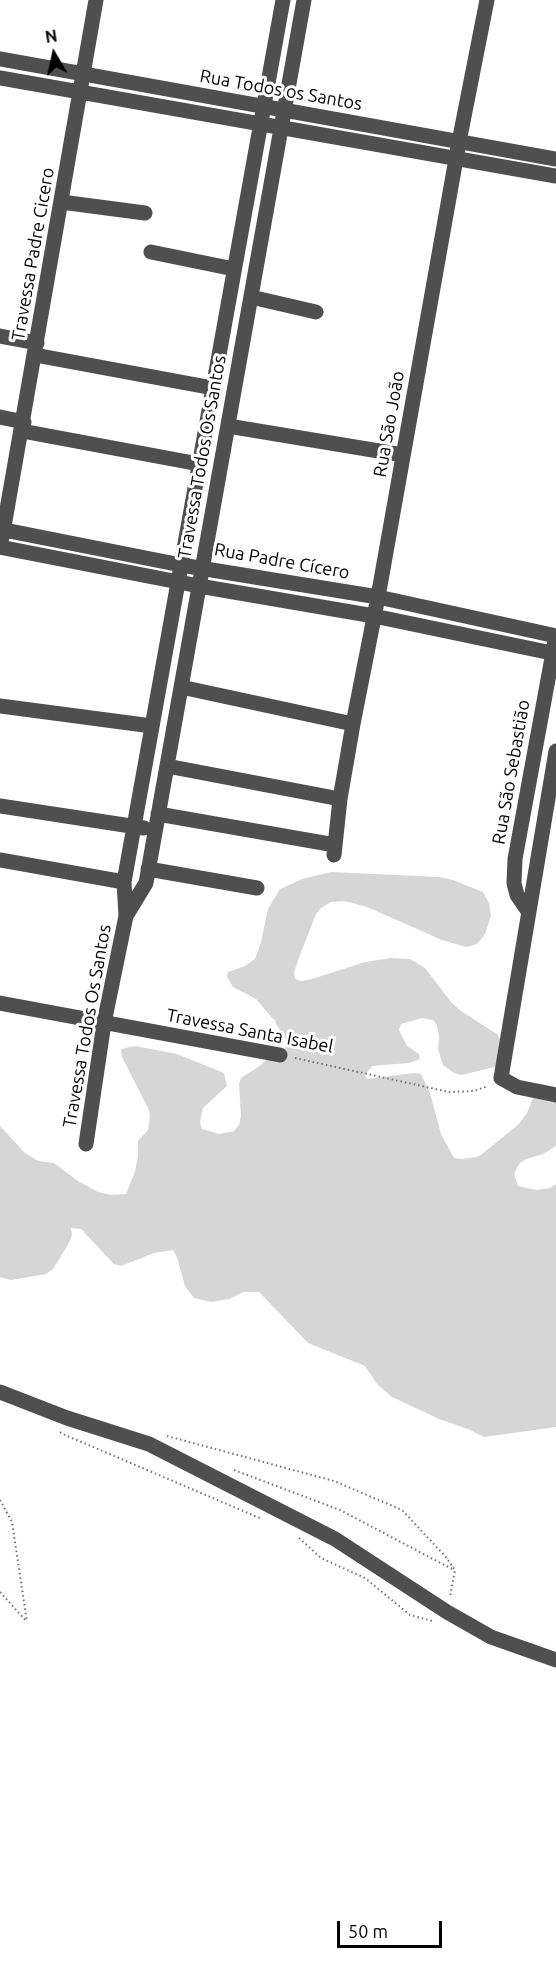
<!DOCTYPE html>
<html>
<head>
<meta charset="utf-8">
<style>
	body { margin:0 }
	#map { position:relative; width:556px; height:1972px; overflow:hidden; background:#fff; font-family:Ubuntu,sans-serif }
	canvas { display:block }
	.north { position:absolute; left:24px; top:24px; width:60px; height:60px; -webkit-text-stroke:4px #fff; paint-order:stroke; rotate:351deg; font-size:16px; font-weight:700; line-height:24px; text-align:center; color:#000 }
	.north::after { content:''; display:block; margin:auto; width:21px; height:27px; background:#000; clip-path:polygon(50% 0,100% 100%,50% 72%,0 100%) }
	.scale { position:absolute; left:337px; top:1921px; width:105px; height:27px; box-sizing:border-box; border:3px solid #000; border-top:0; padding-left:8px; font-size:18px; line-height:21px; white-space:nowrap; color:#000; -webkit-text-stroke:4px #fff; paint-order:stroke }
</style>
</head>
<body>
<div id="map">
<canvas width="556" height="1972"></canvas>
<div class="north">N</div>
<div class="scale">50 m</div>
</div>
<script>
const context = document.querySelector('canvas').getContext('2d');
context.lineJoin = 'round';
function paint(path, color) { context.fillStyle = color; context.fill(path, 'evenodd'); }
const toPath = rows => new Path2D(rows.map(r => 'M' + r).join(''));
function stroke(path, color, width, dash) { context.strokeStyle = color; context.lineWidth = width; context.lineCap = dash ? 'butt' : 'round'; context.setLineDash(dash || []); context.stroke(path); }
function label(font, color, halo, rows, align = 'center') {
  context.font = font + ' Ubuntu,sans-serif'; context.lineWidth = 6; context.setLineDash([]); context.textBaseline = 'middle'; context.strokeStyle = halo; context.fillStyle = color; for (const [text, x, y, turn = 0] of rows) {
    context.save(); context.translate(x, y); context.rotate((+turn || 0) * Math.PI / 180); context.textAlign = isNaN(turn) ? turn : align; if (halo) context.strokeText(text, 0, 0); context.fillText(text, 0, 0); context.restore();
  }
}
paint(toPath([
	[331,872,439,877,453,880,483,892,489,903,491,916,485,934,477,944,466,947,442,940,367,907,344,901,331,902,321,908,316,914,300,955,294,972,295,979,301,981,312,979,365,962,391,958,410,959,425,968,451,1002,461,1011,497,1034,507,1053,495,1067,461,1075,454,1073,443,1065,438,1049,439,1037,437,1025,433,1020,422,1018,401,1024,399,1030,407,1046,419,1054,420,1059,409,1063,372,1066,365,1075,367,1079,413,1073,421,1074,430,1093,441,1134,454,1158,463,1159,477,1157,482,1154,519,1124,527,1113,533,1098,556,1093,556,1146,543,1154,526,1159,519,1164,514,1174,518,1186,536,1190,550,1188,556,1184,556,1427,484,1437,468,1429,439,1419,392,1397,377,1384,365,1366,308,1343,259,1292,244,1292,229,1299,211,1302,194,1298,185,1286,177,1257,173,1250,154,1253,121,1266,114,1264,81,1229,71,1228,72,1235,69,1243,53,1269,46,1274,11,1280,0,1277,0,1126,25,1153,38,1161,54,1163,78,1181,98,1192,112,1195,126,1194,135,1172,138,1156,138,1141,148,1130,150,1115,148,1108,122,1057,121,1049,135,1046,177,1054,224,1073,227,1086,203,1108,200,1122,202,1129,219,1134,234,1131,239,1125,241,1116,239,1084,241,1078,261,1065,266,1060,280,1056,285,1050,285,1038,276,1024,275,1020,273,1019,256,999,233,987,227,977,228,972,245,966,255,959,261,942,268,909,280,889,302,879]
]), '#d6d6d6');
stroke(toPath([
	[295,1058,449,1092,474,1091,488,1086],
	[60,1432,65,1435,262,1519],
	[167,1436,334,1481,402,1510,445,1556,455,1570,450,1597],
	[234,1470,340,1510,452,1569],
	[0,1500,12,1522,27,1622],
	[299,1538,321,1558,365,1578,410,1615,432,1621],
	[0,1592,27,1622]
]), '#717171', 2, [1.5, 3]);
stroke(toPath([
	[0,59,556,159],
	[0,78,556,176],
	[61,202,145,213],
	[151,252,234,269],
	[251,297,316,312],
	[0,336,37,343],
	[35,355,213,388],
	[0,417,24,422],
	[228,426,403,455],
	[22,431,199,464],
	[0,529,181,565,378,597,556,636,515,859,514,883,517,895,528,911],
	[2,538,96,0],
	[0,547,199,586,374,616,556,654],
	[181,687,353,724],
	[0,706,152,726],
	[556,751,501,1078,517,1087,556,1095],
	[167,766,340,799],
	[0,806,144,828],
	[158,814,335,845],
	[334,855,340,799,353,724,378,597,459,142,487,0],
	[0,860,124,882],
	[148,869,257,888],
	[126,916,146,883,304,0],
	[0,1003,280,1055],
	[86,1144,104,1023,126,916,124,882,283,0],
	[0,1392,67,1418,149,1444,335,1539,447,1612,491,1637,556,1660]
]), '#4f4f4f', 15);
label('18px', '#000', '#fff', [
	["Rua Todos os Santos",281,90,10],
	["Travessa Padre Cicero",33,254,-80],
	["Rua São João",389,424,-80],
	["Travessa Todos Os Santos",202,457,-80],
	["Rua Padre Cícero",282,561,10],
	["Rua São Sebastião",511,772,-80],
	["Travessa Todos Os Santos",87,1026,-80],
	["Travessa Santa Isabel",250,1031,11]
]);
</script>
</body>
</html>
